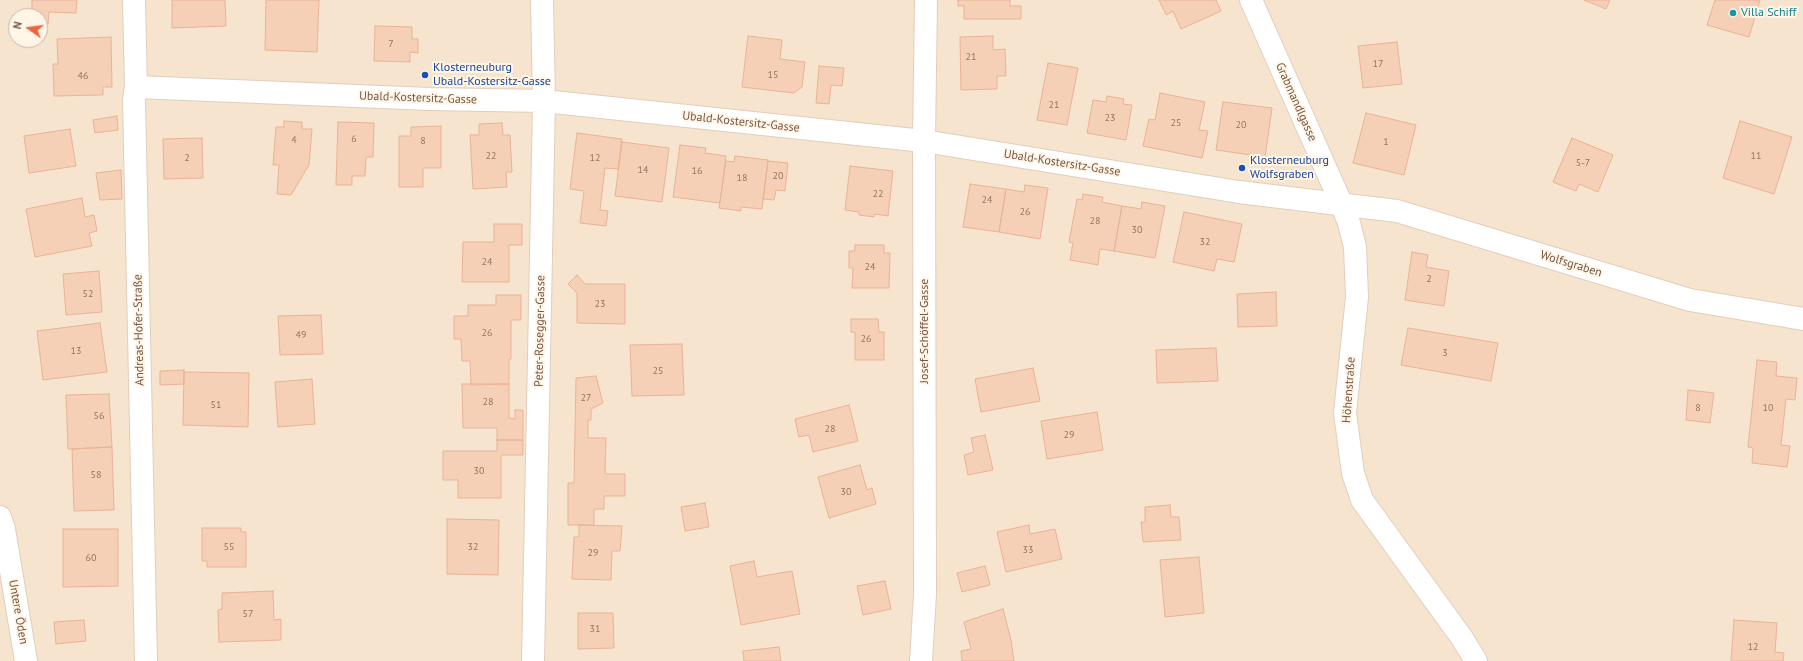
<!DOCTYPE html>
<html>
<head>
<meta charset="utf-8">
<style>
	body { margin:0 }
	#map { position:relative; width:1803px; height:661px; overflow:hidden; background:#fef2e0; font-family:"PT Sans",sans-serif }
	canvas { display:block }
	.north { position:absolute; left:8px; top:8px; width:40px; height:40px; box-sizing:border-box; background:#fff6e8; border:1px solid #c8b6a7; border-radius:50%; rotate:284deg; font-size:11px; font-weight:700; line-height:16px; text-align:center; color:#765746 }
	.north::after { content:''; display:block; margin:auto; width:14px; height:18px; background:#f1633c; clip-path:polygon(50% 0,100% 100%,50% 72%,0 100%) }
</style>
</head>
<body>
<div id="map">
<canvas width="1803" height="661"></canvas>
<div class="north">N</div>
</div>
<script>
const context = document.querySelector('canvas').getContext('2d');
context.lineJoin = 'round';
function paint(path, color) { context.fillStyle = color; context.fill(path, 'evenodd'); }
const toPath = rows => new Path2D(rows.map(r => 'M' + r).join(''));
function stroke(path, color, width, dash) { context.strokeStyle = color; context.lineWidth = width; context.lineCap = dash ? 'butt' : 'round'; context.setLineDash(dash || []); context.stroke(path); }
function label(font, color, halo, rows, align = 'center') {
  context.font = font + ' "PT Sans",sans-serif'; context.lineWidth = 4; context.setLineDash([]); context.textBaseline = 'middle'; context.strokeStyle = halo; context.fillStyle = color; for (const [text, x, y, turn = 0] of rows) {
    context.save(); context.translate(x, y); context.rotate((+turn || 0) * Math.PI / 180); context.textAlign = isNaN(turn) ? turn : align; if (halo) context.strokeText(text, 0, 0); context.fillText(text, 0, 0); context.restore();
  }
}
paint(toPath([
	[0,0,1803,0,1803,661,0,661],
	[16,16,40,16,40,40,16,40]
]), '#f6e4ce');
const building = toPath([
	[32,0,77,0,76,13,49,12,48,24,40,24,40,16,32,16,32,0],
	[172,0,225,0,226,26,172,28,172,0],
	[266,0,319,0,317,52,265,50,266,0],
	[958,0,1010,0,1010,6,1021,6,1021,19,964,19,964,6,958,6,958,0],
	[1159,0,1216,0,1221,11,1181,29,1173,11,1166,15,1159,0],
	[1584,0,1610,0,1606,9,1584,0],
	[1715,0,1760,0,1749,37,1707,25,1715,0],
	[375,26,412,27,412,39,418,39,418,53,410,52,410,62,374,61,375,26],
	[748,36,782,40,780,59,805,62,802,87,794,93,742,87,748,36],
	[993,36,993,50,1005,49,1006,76,997,76,997,89,961,90,960,37,993,36],
	[111,37,112,87,103,87,103,95,54,96,53,64,58,64,57,39,111,37],
	[1397,42,1402,84,1363,88,1358,46,1397,42],
	[1048,63,1078,68,1067,125,1037,120,1048,63],
	[819,66,844,68,842,86,831,85,829,104,816,103,819,66],
	[1160,93,1205,102,1199,130,1208,131,1202,158,1143,146,1149,119,1155,120,1160,93],
	[1107,96,1124,99,1123,104,1132,105,1126,140,1087,133,1093,100,1106,102,1107,96],
	[1223,102,1272,108,1265,157,1216,150,1223,102],
	[1366,113,1416,125,1404,175,1353,163,1366,113],
	[117,116,118,130,95,133,93,120,117,116],
	[284,121,302,122,302,129,312,129,309,165,291,195,277,194,279,165,273,165,276,127,284,127,284,121],
	[1740,121,1792,137,1774,194,1723,178,1740,121],
	[338,122,374,123,373,157,366,157,365,176,352,176,352,185,336,185,338,122],
	[502,123,503,135,510,135,512,172,506,172,507,187,473,189,470,135,479,135,479,124,502,123],
	[441,126,441,168,423,168,423,187,399,187,399,136,411,136,411,127,441,126],
	[70,129,76,166,29,173,24,136,70,129],
	[577,133,622,139,618,169,605,168,600,210,608,211,606,226,580,223,584,191,570,189,577,133],
	[202,138,203,178,164,179,163,139,202,138],
	[1572,138,1613,155,1598,192,1579,184,1576,191,1553,182,1572,138],
	[622,142,669,148,662,202,615,196,622,142],
	[680,145,706,148,705,153,726,156,720,203,673,197,680,145],
	[735,156,768,160,762,209,741,207,741,211,719,208,726,161,734,162,735,156],
	[768,161,788,163,785,191,776,190,774,200,763,199,768,161],
	[850,166,893,171,888,216,875,214,874,217,859,215,859,212,845,210,850,166],
	[121,170,122,199,100,200,96,173,121,170],
	[970,184,1006,189,999,232,963,227,970,184],
	[1025,185,1048,188,1040,239,999,232,1006,189,1024,192,1025,185],
	[1083,194,1103,197,1102,202,1122,206,1114,251,1100,249,1098,265,1070,260,1073,243,1069,242,1077,199,1082,200,1083,194],
	[82,198,85,217,94,215,97,231,89,233,92,246,35,257,26,209,82,198],
	[1142,202,1165,206,1155,258,1114,251,1122,206,1141,209,1142,202],
	[1184,212,1242,224,1234,262,1217,259,1214,271,1173,262,1184,212],
	[494,224,522,224,522,245,509,245,509,282,462,282,463,242,494,242,494,224],
	[855,245,884,245,884,253,890,253,889,288,852,288,853,268,849,268,849,251,855,251,855,245],
	[1412,252,1428,255,1426,267,1449,271,1444,306,1405,300,1412,252],
	[99,271,102,312,66,315,63,274,99,271],
	[577,275,585,284,625,284,625,324,577,323,577,293,568,284,577,275],
	[1276,292,1277,326,1238,327,1237,294,1276,292],
	[496,295,521,295,521,320,511,320,511,359,509,359,509,384,471,385,470,361,462,361,461,339,454,339,454,316,468,316,468,305,496,305,496,295],
	[321,315,323,354,280,355,278,316,321,315],
	[851,319,878,319,879,332,884,332,884,360,855,360,855,332,851,332,851,319],
	[100,323,107,372,43,380,37,331,100,323],
	[1408,328,1498,343,1491,381,1401,365,1408,328],
	[682,344,684,395,632,396,630,345,682,344],
	[1216,348,1218,381,1157,383,1156,350,1216,348],
	[1757,360,1777,362,1776,376,1797,378,1795,400,1786,399,1781,445,1790,446,1787,467,1752,463,1753,448,1748,447,1757,360],
	[1033,368,1040,401,981,412,975,379,1033,368],
	[184,370,184,384,160,385,160,371,184,370],
	[184,372,249,373,248,427,183,425,184,372],
	[596,376,603,403,591,409,591,420,588,420,588,438,606,438,605,474,625,474,625,496,604,496,604,509,594,509,594,525,568,525,568,483,574,483,576,378,596,376],
	[312,379,315,424,278,427,275,382,312,379],
	[462,384,509,384,509,418,515,419,515,410,523,410,523,440,497,440,497,428,463,428,462,384],
	[1688,390,1714,393,1710,423,1686,420,1688,390],
	[109,394,112,447,68,449,66,395,109,394],
	[849,405,858,441,813,452,809,435,799,437,795,419,849,405],
	[1097,412,1103,450,1047,459,1041,421,1097,412],
	[985,435,993,470,968,475,964,455,974,452,971,438,985,435],
	[497,440,523,440,523,455,501,455,501,498,458,498,458,480,443,480,443,451,497,451,497,440],
	[112,447,114,510,74,511,72,449,112,447],
	[860,465,867,490,872,488,876,504,829,518,818,477,860,465],
	[705,503,709,527,685,531,681,507,705,503],
	[1170,505,1171,517,1179,517,1181,540,1143,542,1141,522,1145,522,1145,507,1170,505],
	[447,519,499,520,498,575,447,574,447,519],
	[579,525,622,526,620,551,612,551,611,580,572,579,574,537,579,537,579,525],
	[1029,525,1030,534,1055,529,1062,559,1006,572,997,532,1029,525],
	[202,528,241,528,241,532,246,532,246,567,207,567,207,561,202,561,202,528],
	[63,529,118,529,118,586,63,587,63,529],
	[1199,557,1204,613,1165,617,1160,560,1199,557],
	[754,561,757,577,792,571,800,614,741,625,730,566,754,561],
	[985,566,990,585,962,592,957,573,985,566],
	[885,581,891,609,863,615,857,586,885,581],
	[273,591,274,620,281,619,281,640,219,642,218,610,222,609,222,593,273,591],
	[1003,609,1011,640,1014,661,962,661,961,651,971,649,964,622,1003,609],
	[578,613,613,613,614,648,578,649,578,613],
	[84,620,86,641,56,644,54,622,84,620],
	[1734,620,1777,623,1775,652,1784,653,1783,661,1731,661,1734,620],
	[779,647,781,661,744,661,743,651,779,647]
]);
paint(building, '#f5cfb6');
stroke(building, '#e9b495', 1);
const minor = toPath([
	[134,0,136,87,134,100,146,661],
	[1251,0,1341,203,1349,223,1355,247,1357,297,1345,413,1353,473,1362,500,1462,638,1476,661],
	[136,87,430,99,544,101,924,141,1239,192,1397,211,1690,300,1803,319],
	[0,517,4,529,26,661],
	[533,661,544,101,542,0],
	[921,661,925,594,924,141,926,0]
]);
stroke(minor, '#e2cebc', 24);
stroke(minor, '#fff', 22);
for (const [x, y, r, color] of [
	[1733,13,4,"#0f9aa8"],
	[425,75,4,"#1a4fb4"],
	[1242,168,4,"#1a4fb4"]
]) { const dot = new Path2D(); dot.arc(x, y, r, 0, 2 * Math.PI); context.fillStyle = color; context.fill(dot); stroke(dot, '#fff6e8', 1.5); }
label('10px', '#967562', null, [
	["7",391,44],
	["21",971,57],
	["17",1378,64],
	["15",773,75],
	["46",83,76],
	["21",1054,105],
	["23",1110,118],
	["25",1176,123],
	["20",1241,125],
	["6",354,139],
	["4",294,140],
	["8",423,141],
	["1",1386,142],
	["22",491,156],
	["11",1756,156],
	["2",187,158],
	["12",595,158],
	["5-7",1583,163],
	["14",643,170],
	["16",697,171],
	["20",778,176],
	["18",742,178],
	["22",878,194],
	["24",987,200],
	["26",1025,212],
	["28",1095,221],
	["30",1137,230],
	["32",1205,242],
	["24",487,262],
	["24",870,267],
	["2",1429,279],
	["52",88,294],
	["23",600,304],
	["26",487,333],
	["49",301,335],
	["26",866,339],
	["13",76,351],
	["3",1445,353],
	["25",658,371],
	["27",586,398],
	["28",488,402],
	["51",216,405],
	["8",1698,408],
	["10",1768,408],
	["56",99,416],
	["28",830,429],
	["29",1069,435],
	["30",479,471],
	["58",96,475],
	["30",846,492],
	["55",229,547],
	["32",473,547],
	["33",1028,550],
	["29",593,553],
	["60",91,558],
	["57",248,614],
	["31",595,629],
	["12",1753,647]
]);
label('12px', '#0d838f', '#fff6e8', [
	["Villa Schiff",1741,13]
], 'left');
label('12px', '#164399', '#fff6e8', [
	["Klosterneuburg",433,68],
	["Ubald-Kostersitz-Gasse",433,82],
	["Klosterneuburg",1250,161],
	["Wolfsgraben",1250,175]
], 'left');
label('12px', '#765746', '#fff6e8', [
	["Ubald-Kostersitz-Gasse",418,98,2],
	["Grabmandlgasse",1296,102,66],
	["Ubald-Kostersitz-Gasse",741,122,6],
	["Ubald-Kostersitz-Gasse",1062,163,9],
	["Wolfsgraben",1571,264,17],
	["Andreas-Hofer-Straße",139,330,-91],
	["Peter-Rosegger-Gasse",540,331,-89],
	["Josef-Schöffel-Gasse",925,331,-90],
	["Höhenstraße",1349,390,-86],
	["Untere Öden",18,612,80]
]);
</script>
</body>
</html>
